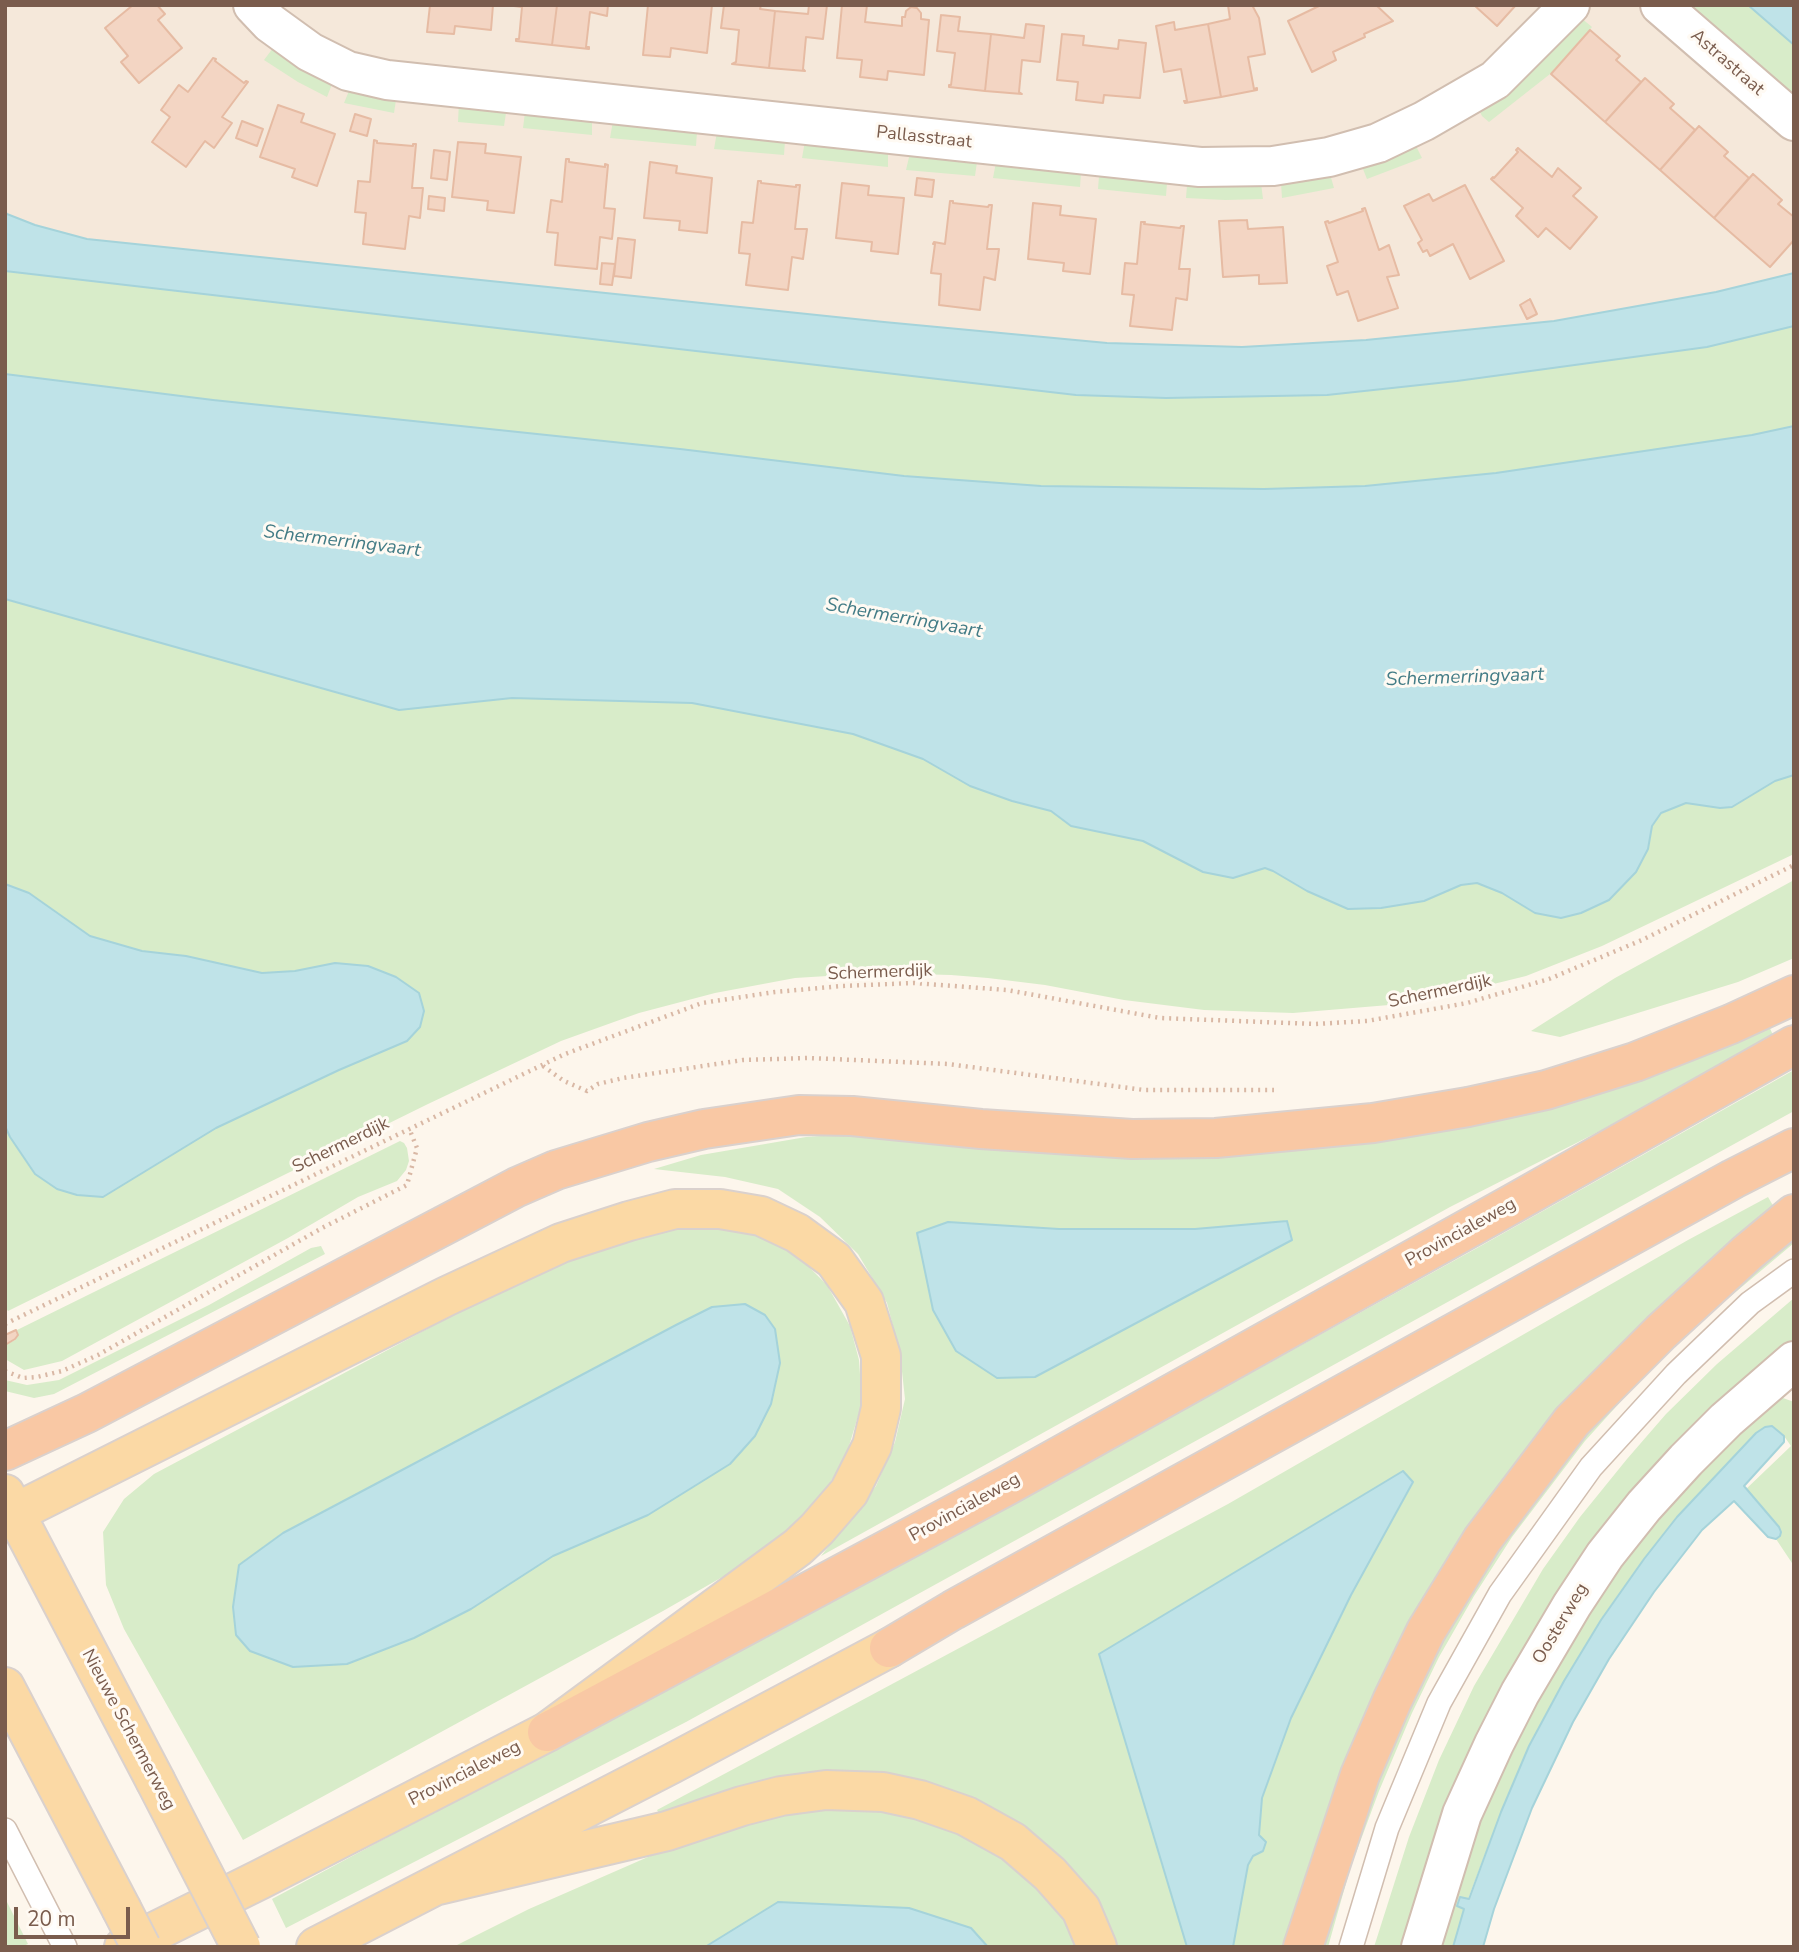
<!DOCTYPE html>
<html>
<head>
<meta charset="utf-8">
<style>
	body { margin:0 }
	#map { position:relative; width:1799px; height:1952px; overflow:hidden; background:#fdf6ec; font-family:"Nunito Sans",sans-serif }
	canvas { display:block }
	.frame { position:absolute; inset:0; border:7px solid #7a5c4d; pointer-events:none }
	.scale { position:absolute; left:14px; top:1907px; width:116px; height:32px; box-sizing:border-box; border:4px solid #7a5c4d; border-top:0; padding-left:9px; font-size:21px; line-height:24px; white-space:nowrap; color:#7a5c4d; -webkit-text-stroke:5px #fffaf3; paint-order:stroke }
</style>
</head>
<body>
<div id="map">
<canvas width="1799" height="1952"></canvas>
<div class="frame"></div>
<div class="scale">20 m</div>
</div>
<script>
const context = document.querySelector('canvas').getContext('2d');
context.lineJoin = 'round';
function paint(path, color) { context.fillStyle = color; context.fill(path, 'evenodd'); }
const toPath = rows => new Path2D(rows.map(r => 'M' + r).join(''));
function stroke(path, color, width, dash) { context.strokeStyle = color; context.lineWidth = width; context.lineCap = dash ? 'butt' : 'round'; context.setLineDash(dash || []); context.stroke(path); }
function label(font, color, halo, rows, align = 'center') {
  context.font = font + ' "Nunito Sans",sans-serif'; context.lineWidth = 6; context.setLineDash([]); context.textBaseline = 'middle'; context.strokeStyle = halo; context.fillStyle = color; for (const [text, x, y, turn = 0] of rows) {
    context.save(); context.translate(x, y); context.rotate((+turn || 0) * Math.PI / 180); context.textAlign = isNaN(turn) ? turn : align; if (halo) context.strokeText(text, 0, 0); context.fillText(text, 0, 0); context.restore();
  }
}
paint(toPath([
	[5,5,1794,5,1794,363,5,330]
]), '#f5e8da');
paint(toPath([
	[1682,5,1748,5,1794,45,1794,105],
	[1575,13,1592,27,1550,74,1489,122,1482,116,1479,110],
	[273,48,332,84,327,97,298,82,264,60],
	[349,91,396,100,394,113,344,103],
	[459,102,502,106,506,113,504,126,458,122],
	[525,112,592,118,592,135,523,128],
	[613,121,697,132,696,146,610,138],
	[717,132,785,141,784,155,714,149],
	[805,141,888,150,888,167,802,158],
	[1415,144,1422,158,1367,179,1363,169,1363,162],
	[910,153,977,162,975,176,906,170],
	[996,162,1081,173,1080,187,993,178],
	[1102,172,1167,183,1166,196,1098,189,1099,176],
	[1330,174,1334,188,1282,198,1281,183],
	[1190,180,1261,183,1263,199,1225,200,1186,198,1187,185],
	[5,271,1076,395,1166,398,1327,395,1457,381,1707,347,1794,326,1794,426,1752,435,1496,473,1365,486,1264,489,1041,486,904,476,680,449,213,400,5,374],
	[5,599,399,710,512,698,692,703,853,734,923,759,970,786,1012,801,1051,811,1071,826,1143,841,1203,872,1233,878,1265,868,1273,870,1307,891,1348,909,1381,908,1424,901,1461,885,1477,883,1502,893,1648,849,1652,826,1661,813,1686,803,1719,808,1732,807,1775,781,1794,775,1794,854,1602,946,1526,976,1461,992,1389,1005,1293,1013,1204,1010,1124,1000,1045,985,988,978,951,975,876,973,795,978,715,993,639,1013,561,1041,428,1104,8,1311,5,1307,5,1126,10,1137,35,1174,57,1189,103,1197,216,1128,339,1070,407,1041,295,971,262,973,186,956,142,951,90,936,29,893,5,884],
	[1794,880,1794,958,1738,982,1560,1037,1531,1031,1615,978],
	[1768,1024,1773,1035,1600,1131,1450,1207,821,1556,876,1486,895,1442,905,1399,900,1353,887,1303,858,1254,820,1217,778,1189,725,1177,654,1169,701,1155,806,1137,863,1133,1011,1151,1244,1154],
	[1287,1221,933,1310,917,1234,949,1222,1059,1229,1195,1229],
	[1794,1070,1794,1111,686,1722,286,1928,272,1899,1144,1432,1477,1248],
	[400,1141,404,1143,407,1148,409,1161,406,1170,397,1181,358,1197,288,1238,62,1361,24,1370,5,1359,5,1345,15,1340,18,1335,17,1330],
	[1768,1197,1775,1209,1504,1492,1291,1947,1233,1947,1248,1865,1253,1856,1259,1835,1262,1798,1291,1718,1351,1595,1413,1483,1099,1654,1187,1947,1118,1947,1105,1920,958,1796,662,1818,657,1810,1228,1504,1688,1240],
	[694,1222,743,1228,791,1249,827,1285,850,1326,859,1360,862,1403,846,1456,815,1508,759,1556,663,1611,243,1840,124,1629,106,1585,103,1532,124,1499,154,1474,446,1319,594,1245],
	[676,1325,755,1436,730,1464,648,1515,553,1556,471,1609,414,1638,348,1664,293,1667,239,1565,282,1533],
	[1794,1227,1794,1243,1681,1338,1651,1368,1585,1441,1512,1537,1474,1596,1439,1657,1412,1713,1379,1791,1350,1869,1328,1947,1315,1947,1347,1844,1366,1790,1389,1736,1435,1640,1475,1572,1501,1533,1583,1423,1624,1379,1675,1327,1720,1286],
	[321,1246,325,1254,54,1394,34,1398,5,1391,5,1380,27,1385,59,1380,209,1305,311,1248],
	[1794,1298,1794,1340,1716,1407,1626,1504,1405,1947,1374,1947,1409,1837,1439,1760,1474,1686,1543,1569,1580,1517,1627,1459,1666,1414,1717,1364],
	[1783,1398,1794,1402,1794,1566,1744,1491,1791,1446,1784,1436,1644,1559,1601,1620,1564,1681,1529,1746,1501,1812,1468,1899,1459,1898,1464,1909,1453,1947,1437,1947,1471,1836,1535,1697,1621,1563,1671,1500,1773,1400],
	[873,1805,976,1834,1043,1884,1083,1947,988,1947,971,1928,778,1902,705,1947,453,1947,529,1909,680,1843,759,1816,824,1807],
	[5,1898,28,1944,21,1947,5,1947]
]), '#d8ecc9');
const water = toPath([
	[1748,5,1794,5,1794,45,1748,5],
	[5,211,7,214,35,225,87,239,884,322,1107,343,1242,347,1366,340,1554,321,1716,292,1794,273,1794,326,1707,347,1457,381,1327,395,1166,398,1076,395,5,271,5,211],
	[5,374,213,400,680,449,904,476,1041,486,1264,489,1365,486,1496,473,1752,435,1794,426,1794,775,1775,781,1732,807,1720,808,1686,803,1661,813,1652,826,1648,849,1636,872,1609,900,1581,913,1561,918,1535,913,1502,893,1477,883,1461,885,1424,901,1381,908,1348,909,1307,891,1273,871,1265,868,1233,878,1203,872,1143,841,1071,826,1051,811,1012,801,970,786,923,759,853,734,692,703,512,698,399,710,5,599,5,374],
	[5,884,29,893,90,936,142,951,186,956,262,973,295,971,335,963,368,966,396,977,419,993,424,1011,420,1027,407,1041,339,1070,216,1128,103,1197,77,1195,57,1189,35,1174,10,1137,5,1126,5,884],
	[1287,1221,1292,1240,1035,1377,997,1378,956,1351,933,1310,917,1233,948,1222,1059,1229,1195,1229,1287,1221],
	[745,1304,765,1315,775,1329,780,1363,771,1404,755,1436,730,1464,648,1515,553,1556,471,1609,414,1638,347,1664,293,1667,250,1651,236,1635,233,1607,239,1565,283,1533,676,1325,712,1307,745,1304],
	[1772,1426,1784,1436,1784,1442,1744,1486,1779,1527,1781,1532,1780,1536,1776,1539,1768,1537,1734,1501,1702,1530,1654,1592,1609,1659,1573,1722,1532,1808,1494,1909,1483,1947,1453,1947,1464,1909,1457,1906,1460,1897,1469,1899,1501,1812,1529,1746,1564,1681,1601,1620,1644,1559,1677,1517,1756,1433,1765,1427,1772,1426],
	[1403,1471,1413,1482,1351,1595,1291,1718,1262,1798,1259,1835,1266,1842,1263,1851,1253,1856,1248,1865,1233,1947,1187,1947,1099,1654,1403,1471],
	[778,1902,909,1908,971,1928,988,1947,705,1947,778,1902]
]);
paint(water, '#bfe3e8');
stroke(water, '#a5d3da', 2);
const building = toPath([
	[133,5,157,5,165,14,158,20,182,48,139,83,121,62,128,56,105,28,133,5],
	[430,5,493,5,491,30,455,26,454,34,427,32,430,5],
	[506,5,557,5,552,45,516,41,516,39,519,39,522,7,506,5],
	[557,5,608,5,607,16,590,12,586,47,589,47,589,49,552,45,557,5],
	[648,5,712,5,707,53,671,48,670,57,643,55,648,5],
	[724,5,761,5,760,9,775,11,769,68,732,64,736,62,739,30,721,28,724,5],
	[809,5,827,5,823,39,806,37,803,69,805,71,769,68,775,11,808,14,809,5],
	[842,5,867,5,865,22,902,26,902,17,905,17,906,11,911,7,917,8,921,13,921,19,929,20,924,75,888,71,887,80,860,77,862,60,837,58,842,5],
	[1228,5,1252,5,1259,18,1265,54,1248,57,1254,89,1257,88,1257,90,1221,97,1208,24,1230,19,1228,5],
	[1321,5,1376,5,1393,21,1364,34,1365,37,1333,52,1336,60,1312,72,1288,21,1321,5],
	[1474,5,1516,5,1497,26,1474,5],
	[941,15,960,17,958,31,991,34,985,91,949,87,949,85,951,85,955,53,937,51,941,15],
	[1174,22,1175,30,1208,24,1221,97,1185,103,1184,101,1187,101,1181,69,1164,72,1156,26,1174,22],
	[1026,24,1044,26,1040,62,1022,60,1019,92,1022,94,985,91,991,34,1024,38,1026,24],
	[1590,30,1620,56,1616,60,1641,82,1605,122,1551,74,1590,30],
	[1062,34,1084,36,1083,45,1109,48,1118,49,1119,40,1146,43,1140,98,1104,95,1103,103,1076,100,1078,82,1057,80,1062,34],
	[213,58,216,59,215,61,244,83,246,81,248,82,222,117,232,123,214,148,205,141,186,167,152,142,170,117,161,110,178,86,179,85,188,92,213,58],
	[1645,78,1674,104,1670,108,1695,130,1660,170,1605,122,1645,78],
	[278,105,304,114,301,122,335,134,317,186,292,177,295,169,260,157,278,105],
	[355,114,371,119,367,136,350,131,355,114],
	[242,121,263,129,257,146,236,138,242,121],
	[1699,126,1728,152,1724,156,1749,178,1714,218,1660,170,1699,126],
	[374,140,377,141,377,143,413,146,413,144,416,144,412,188,423,188,420,218,409,216,405,249,363,244,366,213,355,212,358,183,358,181,370,182,374,140],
	[458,142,486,144,485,153,521,157,514,213,487,210,488,201,452,197,458,142],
	[1518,148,1552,177,1558,168,1581,188,1573,196,1597,217,1570,249,1546,228,1538,237,1537,236,1516,216,1523,208,1491,179,1493,177,1494,178,1518,152,1516,150,1518,148],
	[434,150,450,152,447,180,431,178,434,150],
	[566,159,569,159,569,162,605,167,605,164,608,165,604,208,615,209,612,239,600,237,597,269,555,265,558,233,547,232,551,200,562,202,566,159],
	[650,162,677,166,676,173,712,178,707,233,679,230,680,221,644,218,650,162],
	[1753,174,1782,200,1778,204,1794,217,1794,240,1770,267,1714,218,1753,174],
	[917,178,934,180,932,197,915,195,917,178],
	[758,181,761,181,761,183,796,187,796,185,800,185,795,229,807,229,803,259,792,257,788,290,746,285,750,254,739,253,739,251,742,222,753,223,758,181],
	[842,183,869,186,868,195,904,198,898,254,871,251,872,242,836,238,842,183],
	[1465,185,1504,261,1470,279,1453,244,1430,256,1427,250,1423,252,1418,243,1422,240,1404,206,1429,194,1433,201,1465,185],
	[429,196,445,198,444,211,428,209,429,196],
	[950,201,953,201,953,203,988,207,989,205,992,205,987,249,999,249,995,280,984,277,980,310,939,305,941,274,931,273,935,244,933,244,934,242,945,244,950,201],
	[1033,203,1061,206,1060,215,1096,219,1090,274,1063,271,1064,263,1028,259,1033,203],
	[1365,208,1379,250,1389,245,1399,275,1387,277,1398,308,1358,321,1348,291,1337,295,1327,266,1338,262,1325,222,1328,221,1329,223,1363,211,1362,209,1365,208],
	[1247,220,1248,229,1283,227,1287,283,1259,284,1259,275,1223,277,1219,221,1247,220],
	[1141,222,1145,222,1144,224,1180,228,1181,226,1184,226,1179,269,1190,269,1187,300,1176,298,1172,330,1130,326,1134,295,1122,294,1125,263,1137,264,1141,222],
	[618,238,635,240,631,278,614,276,618,238],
	[602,263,615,264,612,285,600,284,602,263],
	[1530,299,1537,314,1527,319,1520,305,1530,299],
	[16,1330,18,1335,15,1339,5,1345,5,1335,16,1330]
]);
paint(building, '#f3d5c3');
stroke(building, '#e6bba3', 2);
const service = toPath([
	[5,1830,65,1947],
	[1351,1947,1387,1828,1439,1703,1500,1594,1591,1467,1676,1374,1750,1303,1794,1271]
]);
const minor = toPath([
	[253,5,270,23,310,52,348,71,387,80,1200,167,1273,166,1329,157,1378,143,1424,121,1495,80,1570,5],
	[1660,5,1794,121],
	[1421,1947,1462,1814,1494,1744,1520,1693,1572,1605,1605,1555,1644,1506,1686,1460,1726,1420,1794,1361]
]);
const primary = toPath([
	[5,1494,155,1780],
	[5,1518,447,1296,561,1243,629,1221,675,1209,720,1209,761,1216,797,1233,834,1260,864,1302,881,1356,881,1408,872,1446,849,1492,817,1529,798,1547,547,1732,261,1879,124,1947],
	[5,1687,121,1908],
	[438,1885,667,1831,742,1806,781,1796,826,1790,883,1792,920,1800,966,1816,1013,1842,1050,1874,1081,1909,1097,1947],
	[316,1947,671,1764,889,1648]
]);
const trunk = toPath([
	[5,1451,87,1413,517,1187,556,1170,648,1142,704,1129,799,1115,852,1116,981,1129,1132,1139,1216,1138,1373,1123,1468,1107,1546,1090,1635,1062,1731,1024,1794,995],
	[889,1648,953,1610,1733,1179,1794,1148],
	[547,1732,1008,1485,1514,1203,1794,1045],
	[1303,1947,1360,1775,1392,1701,1426,1631,1482,1540,1572,1421,1661,1332,1747,1253,1794,1214]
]);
stroke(service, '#d1beb0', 26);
stroke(minor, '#d1beb0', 42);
stroke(primary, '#dad1cd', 42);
stroke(trunk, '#dad1cd', 42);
stroke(toPath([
	[543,1066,564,1081,587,1091,598,1084,623,1078,743,1060,809,1058,948,1064,1144,1090,1274,1090],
	[5,1324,565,1054,702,1003,775,992,842,986,914,983,1007,990,1160,1018,1315,1024,1367,1021,1467,1003,1549,979,1642,940,1794,865],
	[5,1371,23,1378,37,1377,62,1371,98,1355,322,1228,407,1185,417,1148,409,1128]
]), '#d9b8a5', 4.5, [2, 5]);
stroke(service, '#fff', 23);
stroke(minor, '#fff', 38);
stroke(primary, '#fbd9a5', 38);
stroke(trunk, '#f9c8a4', 38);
const primaryBridge = toPath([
	[155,1780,241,1947],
	[121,1908,141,1947]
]);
stroke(primaryBridge, '#dad1cd', 42, []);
stroke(primaryBridge, '#fbd9a5', 38);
label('18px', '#7a5c4d', '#fffaf3', [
	["Astrastraat",1727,63,41],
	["Pallasstraat",924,138,6],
	["Schermerdijk",880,973,-2],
	["Schermerdijk",1440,992,-12],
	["Schermerdijk",341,1146,-26],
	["Provincialeweg",1461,1233,-29],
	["Provincialeweg",965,1508,-29],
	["Oosterweg",1561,1624,-59],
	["Nieuwe Schermerweg",128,1730,62],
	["Provincialeweg",465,1774,-27]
]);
label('italic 19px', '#437c86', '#fffaf3', [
	["Schermerringvaart",342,542,7],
	["Schermerringvaart",904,619,10],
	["Schermerringvaart",1465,678,-2]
]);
</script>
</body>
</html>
